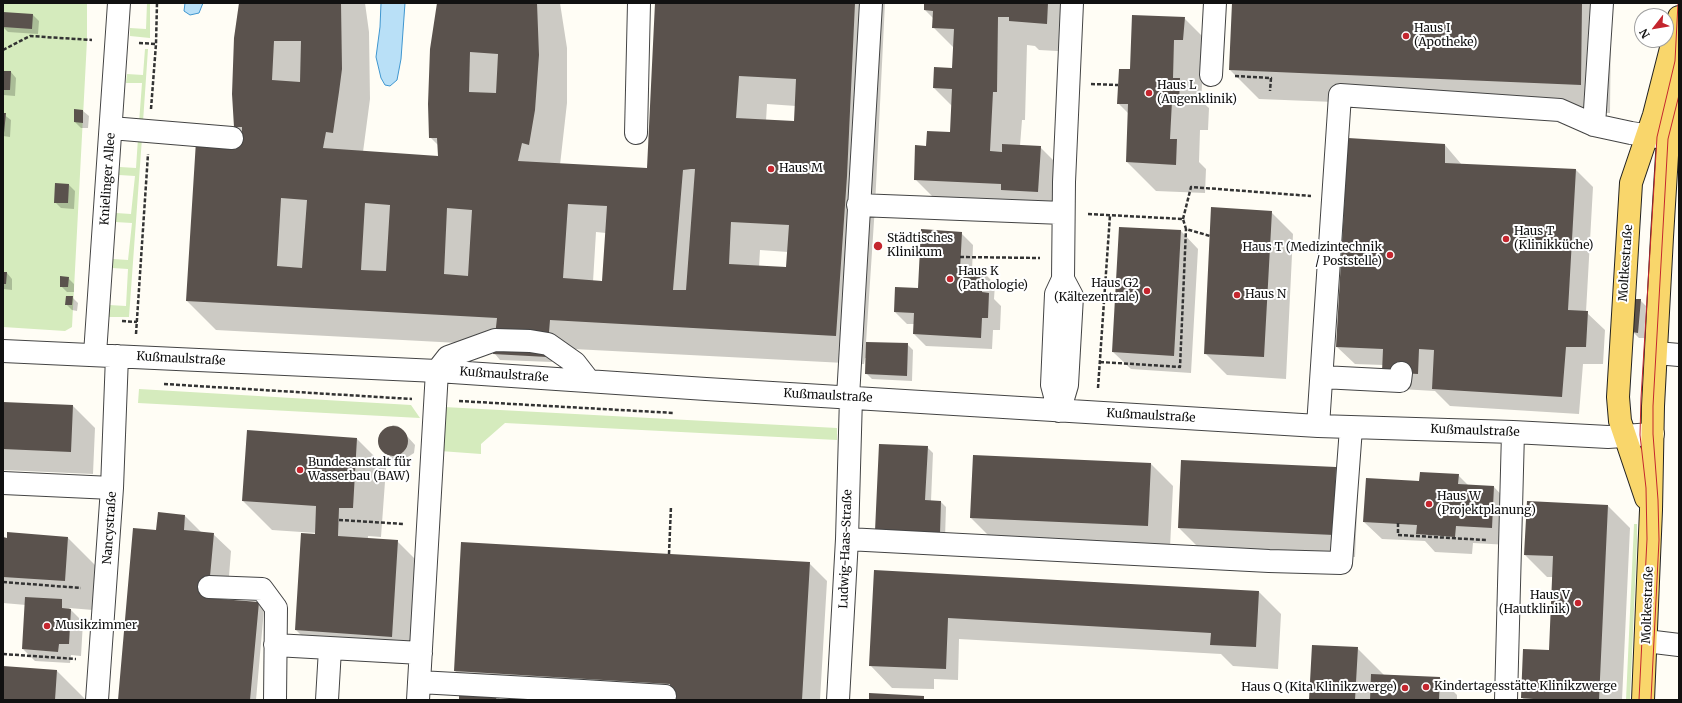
<!DOCTYPE html>
<html>
<head>
<meta charset="utf-8">
<style>
	body { margin:0 }
	#map { position:relative; width:1682px; height:703px; overflow:hidden; background:#fffdf5; font-family:Merriweather,serif }
	canvas { display:block }
	.frame { position:absolute; inset:0; border:4px solid #111; pointer-events:none }
	.north { position:absolute; left:1634px; top:8px; width:40px; height:40px; box-sizing:border-box; background:#fff; border:1px solid #a0a0a0; border-radius:50%; rotate:239deg; font-size:11px; font-weight:700; line-height:16px; text-align:center; color:#111 }
	.north::after { content:''; display:block; margin:auto; width:14px; height:18px; background:#c4262e; clip-path:polygon(50% 0,100% 100%,50% 72%,0 100%) }
</style>
</head>
<body>
<div id="map">
<canvas width="1682" height="703"></canvas>
<div class="frame"></div>
<div class="north">N</div>
</div>
<script>
const context = document.querySelector('canvas').getContext('2d');
context.lineJoin = 'round';
function paint(path, color) { context.fillStyle = color; context.fill(path, 'evenodd'); }
const toPath = rows => new Path2D(rows.map(r => 'M' + r).join(''));
function stroke(path, color, width, dash) { context.strokeStyle = color; context.lineWidth = width; context.lineCap = dash ? 'butt' : 'round'; context.setLineDash(dash || []); context.stroke(path); }
function label(font, color, halo, rows, align = 'center') {
  context.font = font + ' Merriweather,serif'; context.lineWidth = 4; context.setLineDash([]); context.textBaseline = 'middle'; context.strokeStyle = halo; context.fillStyle = color; for (const [text, x, y, turn = 0] of rows) {
    context.save(); context.translate(x, y); context.rotate((+turn || 0) * Math.PI / 180); context.textAlign = isNaN(turn) ? turn : align; if (halo) context.strokeText(text, 0, 0); context.fillText(text, 0, 0); context.restore();
  }
}
paint(toPath([
	[3,3,87,3,87,40,72,327,65,331,3,327],
	[147,3,150,3,150,38,130,36,130,28,146,29],
	[145,49,148,49,143,122,139,123,142,83,126,83,127,74,143,75],
	[138,138,142,138,129,317,109,317,109,305,126,306,128,269,112,268,113,259,128,260,132,223,115,222,116,213,131,214,135,176,119,175,120,167,136,168],
	[139,389,411,405,420,418,138,403],
	[444,407,837,428,837,440,505,423,481,444,481,454,440,451],
	[1634,524,1637,524,1637,541,1630,700,1626,700]
]), '#d5ebbd');
const water = toPath([
	[185,3,203,3,199,13,190,15,184,11,185,3],
	[381,3,405,3,401,59,397,80,390,86,385,85,381,78,376,57,380,27,381,3]
]);
paint(water, '#b9e0f7');
stroke(water, '#3f96cf', 1);
paint(toPath([
	[241,3,365,3,369,32,370,99,363,152,440,157,439,146,430,137,438,3,560,3,567,48,567,103,560,165,648,170,656,3,885,3,875,206,866,343,907,344,913,350,912,381,872,379,866,373,867,358,865,358,864,364,554,348,552,362,500,360,495,354,496,345,216,330,187,301,243,146,243,134,235,126],
	[767,104,796,106,795,122,766,121],
	[596,232,606,233,603,282,593,282],
	[760,250,788,252,787,268,759,267],
	[925,3,1076,3,1076,52,1039,50,1035,46,1027,45,1025,120,1022,120,1020,146,1040,147,1069,176,1067,220,944,208,915,179,927,147,951,133,952,106,934,88,953,69,954,48,933,27,934,19,925,10],
	[1233,3,1596,3,1611,18,1610,113,1259,99,1230,70],
	[3,13,33,15,39,21,38,34,8,32,3,27],
	[1184,18,1213,47,1203,69,1201,101,1209,108,1208,130,1200,130,1199,162,1206,169,1205,193,1156,191,1127,162,1129,114,1118,103],
	[3,72,11,72,16,78,15,96,3,95],
	[83,111,89,116,88,128,81,128,75,122],
	[3,114,11,120,10,137,3,136],
	[1445,145,1462,165,1576,170,1593,187,1586,312,1605,330,1603,364,1583,364,1579,414,1450,406,1435,391,1400,389,1383,365,1355,364,1337,347],
	[69,185,75,191,74,209,61,208,55,202],
	[1271,212,1293,234,1286,379,1227,375,1205,353],
	[1120,228,1181,231,1198,249,1191,373,1131,369,1113,352],
	[961,233,973,245,972,272,983,272,995,284,994,299,1001,306,1000,330,993,330,992,349,926,346,914,334,915,324,907,324,895,312,919,289],
	[3,273,7,273,12,279,12,290,3,289],
	[68,278,74,284,74,292,67,292,61,286],
	[72,297,78,303,77,311,72,310,66,304],
	[1640,300,1646,306,1644,338,1639,338,1633,332],
	[3,403,73,406,95,428,93,474,3,470],
	[393,425,398,426,415,445,414,453,400,462,394,462,378,442,379,435],
	[357,439,386,468,381,537,368,536,368,539,397,541,426,570,420,665,325,659,296,630,316,533,272,530,243,501],
	[927,447,933,453,931,501,941,502,946,507,945,539,882,536],
	[1151,464,1173,486,1170,548,993,540,971,518],
	[1336,468,1358,490,1355,557,1201,550,1179,528],
	[1458,475,1469,486,1494,487,1511,505,1509,545,1473,543,1472,554,1435,552,1425,541,1382,539,1364,522,1420,482],
	[1608,506,1630,528,1622,700,1524,700,1522,697,1550,651,1554,577,1547,577,1525,555],
	[185,516,202,533,213,534,231,551,227,601,258,603,264,609,256,700,119,700,157,531],
	[3,537,5,539,68,538,97,567,93,610,69,608,83,622,81,656,71,655,70,663,35,661,23,649,26,605,3,603],
	[809,563,827,581,820,700,670,700,473,688,455,671],
	[875,571,1259,592,1281,614,1278,669,1233,666,1221,654,959,639,958,680,934,679,934,689,892,688,870,665],
	[1357,648,1384,675,1440,678,1457,695,1457,700,1310,700],
	[3,667,57,671,86,700,3,700],
	[496,695,501,700,460,700]
]), '#0003');
paint(toPath([
	[239,3,341,3,342,69,339,92,333,133,326,132,323,148,438,156,437,138,429,138,428,104,430,49,437,3,537,3,539,55,535,110,529,145,522,143,518,161,647,168,655,3,855,3,847,176,836,336,550,320,547,357,493,354,497,318,186,301,196,141,242,145,242,127,234,127,232,94,234,38],
	[274,41,301,41,300,82,272,80],
	[470,52,498,54,496,93,469,92],
	[739,76,796,79,794,121,736,118],
	[691,169,695,169,686,290,673,290,683,170],
	[281,198,307,200,302,268,277,266],
	[365,203,390,205,386,271,361,270],
	[568,204,607,206,602,281,563,278],
	[447,208,472,210,468,276,444,274],
	[731,222,789,225,786,267,729,264],
	[924,3,1048,3,1047,24,1009,21,1009,17,998,17,997,92,993,92,990,151,1002,152,1002,144,1041,146,1038,192,1001,190,1001,184,914,180,915,145,926,146,927,131,950,132,952,89,933,88,934,67,952,68,954,29,932,28,933,11,924,10],
	[1232,3,1582,3,1581,85,1229,70],
	[3,12,33,14,32,29,3,27],
	[1132,15,1185,17,1183,40,1174,40,1173,78,1180,78,1179,102,1172,101,1170,139,1177,139,1176,165,1126,162,1128,104,1117,104,1119,69,1130,69],
	[3,71,11,71,10,90,3,90],
	[74,109,83,110,83,123,74,122],
	[3,113,6,113,4,133,3,133],
	[1348,138,1445,144,1445,163,1576,169,1568,310,1588,311,1586,347,1566,347,1562,397,1432,389,1434,350,1419,349,1418,374,1382,372,1383,349,1336,347],
	[55,183,69,184,68,203,54,203],
	[1211,207,1272,211,1264,357,1204,354],
	[1119,227,1181,230,1174,356,1112,352],
	[921,229,962,232,960,270,983,271,982,292,989,293,988,318,982,318,981,338,913,334,914,313,894,312,895,287,918,288],
	[3,272,7,272,6,284,3,284],
	[60,276,69,277,68,287,60,287],
	[66,296,73,296,72,305,65,305],
	[1634,299,1641,299,1638,333,1632,332],
	[866,342,908,343,907,376,865,374],
	[3,402,73,405,71,452,3,449],
	'378 441a15 15 0 1 1 30 0a15 15 0 1 1-30 0Z',
	[247,430,357,438,353,508,339,508,338,536,398,540,392,637,295,630,301,533,315,534,316,506,242,501],
	[879,444,928,446,925,500,941,501,940,534,875,531],
	[973,455,1151,463,1148,526,970,518],
	[1181,460,1336,467,1334,535,1178,528],
	[1420,472,1459,474,1458,484,1494,486,1492,528,1456,526,1455,537,1416,534,1417,525,1363,522,1366,478,1419,481],
	[1527,501,1608,505,1599,700,1546,700,1521,698,1523,649,1549,650,1553,556,1524,555],
	[158,512,185,515,184,530,214,533,208,598,259,602,250,700,118,700,133,528,156,530],
	[7,532,68,537,65,581,3,577,3,537,7,538],
	[461,542,810,562,802,700,669,700,670,684,454,671],
	[874,570,1259,591,1256,647,1210,645,1211,633,948,618,946,669,869,666],
	[25,597,62,599,62,608,71,609,69,644,59,644,58,652,22,649],
	[1312,645,1358,647,1355,700,1309,700],
	[3,666,57,670,55,700,3,700],
	[1371,674,1440,677,1439,700,1370,700],
	[459,693,497,694,496,700,459,700],
	[869,693,924,696,924,700,869,700]
]), '#5a524d');
const minor = toPath([
	[1211,75,1215,3],
	[1594,125,1602,3],
	[111,128,232,138],
	[636,133,639,3],
	[858,205,1063,213],
	[3,351,437,371,706,389,1318,426,1513,432,1608,437,1653,434],
	[1657,353,1679,355],
	[95,354,119,3],
	[1322,377,1400,381,1401,373],
	[848,397,871,3],
	[1062,402,1067,385,1072,296,1063,279],
	[1059,411,1052,385,1056,294,1063,279,1064,182,1072,3],
	[1318,426,1340,95,1560,110,1594,125,1631,133,1679,140],
	[3,483,112,488],
	[847,539,1269,561,1341,563,1351,428],
	[209,587,262,589,276,608,275,700],
	[1646,641,1679,645],
	[275,645,421,653],
	[419,682,583,691,582,700],
	[583,691,665,696],
	[97,700,112,488,117,356],
	[327,700,330,649],
	[418,700,437,371,448,357,495,340,530,341,548,344,575,363,589,381],
	[838,700,847,539,851,397],
	[1506,700,1513,432]
]);
const major = toPath([
	[1646,498,1620,421,1618,397,1631,183,1654,115,1679,17],
	[1643,700,1651,510,1653,406,1662,237,1668,139,1679,75]
]);
stroke(minor, '#444', 24);
stroke(major, '#222', 24);
stroke(toPath([
	[139,43,156,44],
	[3,50,30,36,92,40],
	[1235,76,1271,78,1270,91],
	[1091,84,1118,85],
	[151,109,156,44,157,3],
	[1088,214,1183,219,1186,229,1210,236],
	[1183,219,1191,187,1311,196],
	[960,257,1040,258],
	[122,321,137,322],
	[136,334,148,154],
	[1100,362,1180,367,1186,229],
	[164,384,412,399],
	[1098,388,1110,215],
	[459,401,674,413],
	[339,520,404,524],
	[1398,523,1398,535,1486,540],
	[669,554,671,506],
	[3,582,81,588],
	[3,654,76,659]
]), '#333', 2.5, [4, 2]);
stroke(minor, '#fff', 22);
stroke(major, '#f9d66b', 22);
stroke(toPath([
	[1639,700,1647,539,1646,488,1640,435,1641,398,1657,137,1675,61,1678,3],
	[1651,700,1659,540,1658,500,1653,434,1653,406,1668,139,1679,95]
]), '#c4262e', 1);
for (const [x, y, r, color] of [
	[1406,36,4,"#c4262e"],
	[1149,93,4,"#c4262e"],
	[771,169,4,"#c4262e"],
	[1506,239,4,"#c4262e"],
	[878,246,5,"#c4262e"],
	[1390,255,4,"#c4262e"],
	[950,279,4,"#c4262e"],
	[1147,291,4,"#c4262e"],
	[1237,295,4,"#c4262e"],
	[300,470,4,"#c4262e"],
	[1429,504,4,"#c4262e"],
	[1578,603,4,"#c4262e"],
	[47,626,4,"#c4262e"],
	[1426,687,4,"#c4262e"],
	[1405,688,4,"#c4262e"]
]) { const dot = new Path2D(); dot.arc(x, y, r, 0, 2 * Math.PI); context.fillStyle = color; context.fill(dot); stroke(dot, '#fff', 1.5); }
label('12px', '#111', '#fff', [
	["Haus I",1414,29],
	["(Apotheke)",1414,43],
	["Haus L",1157,86],
	["(Augenklinik)",1157,100],
	["Haus M",779,169],
	["Haus T",1514,232],
	["(Klinikküche)",1514,246],
	["Städtisches",887,239],
	["Klinikum",887,253],
	["Haus T (Medizintechnik",1382,248,"right"],
	["/ Poststelle)",1382,262,"right"],
	["Haus K",958,272],
	["(Pathologie)",958,286],
	["Haus G2",1139,284,"right"],
	["(Kältezentrale)",1139,298,"right"],
	["Haus N",1245,295],
	["Bundesanstalt für",308,463],
	["Wasserbau (BAW)",308,477],
	["Haus W",1437,497],
	["(Projektplanung)",1437,511],
	["Haus V",1570,596,"right"],
	["(Hautklinik)",1570,610,"right"],
	["Musikzimmer",55,626],
	["Kindertagesstätte Klinikzwerge",1434,687],
	["Haus Q (Kita Klinikzwerge)",1397,688,"right"]
], 'left');
label('12px', '#111', '#fff', [
	["Knielinger Allee",108,179,-86],
	["Moltkestraße",1626,263,-86],
	["Kußmaulstraße",181,359,3],
	["Kußmaulstraße",504,375,4],
	["Kußmaulstraße",828,396,3],
	["Kußmaulstraße",1151,416,3],
	["Kußmaulstraße",1475,431,2],
	["Nancystraße",110,528,-86],
	["Ludwig-Haas-Straße",846,549,-88],
	["Moltkestraße",1648,605,-88]
]);
</script>
</body>
</html>
